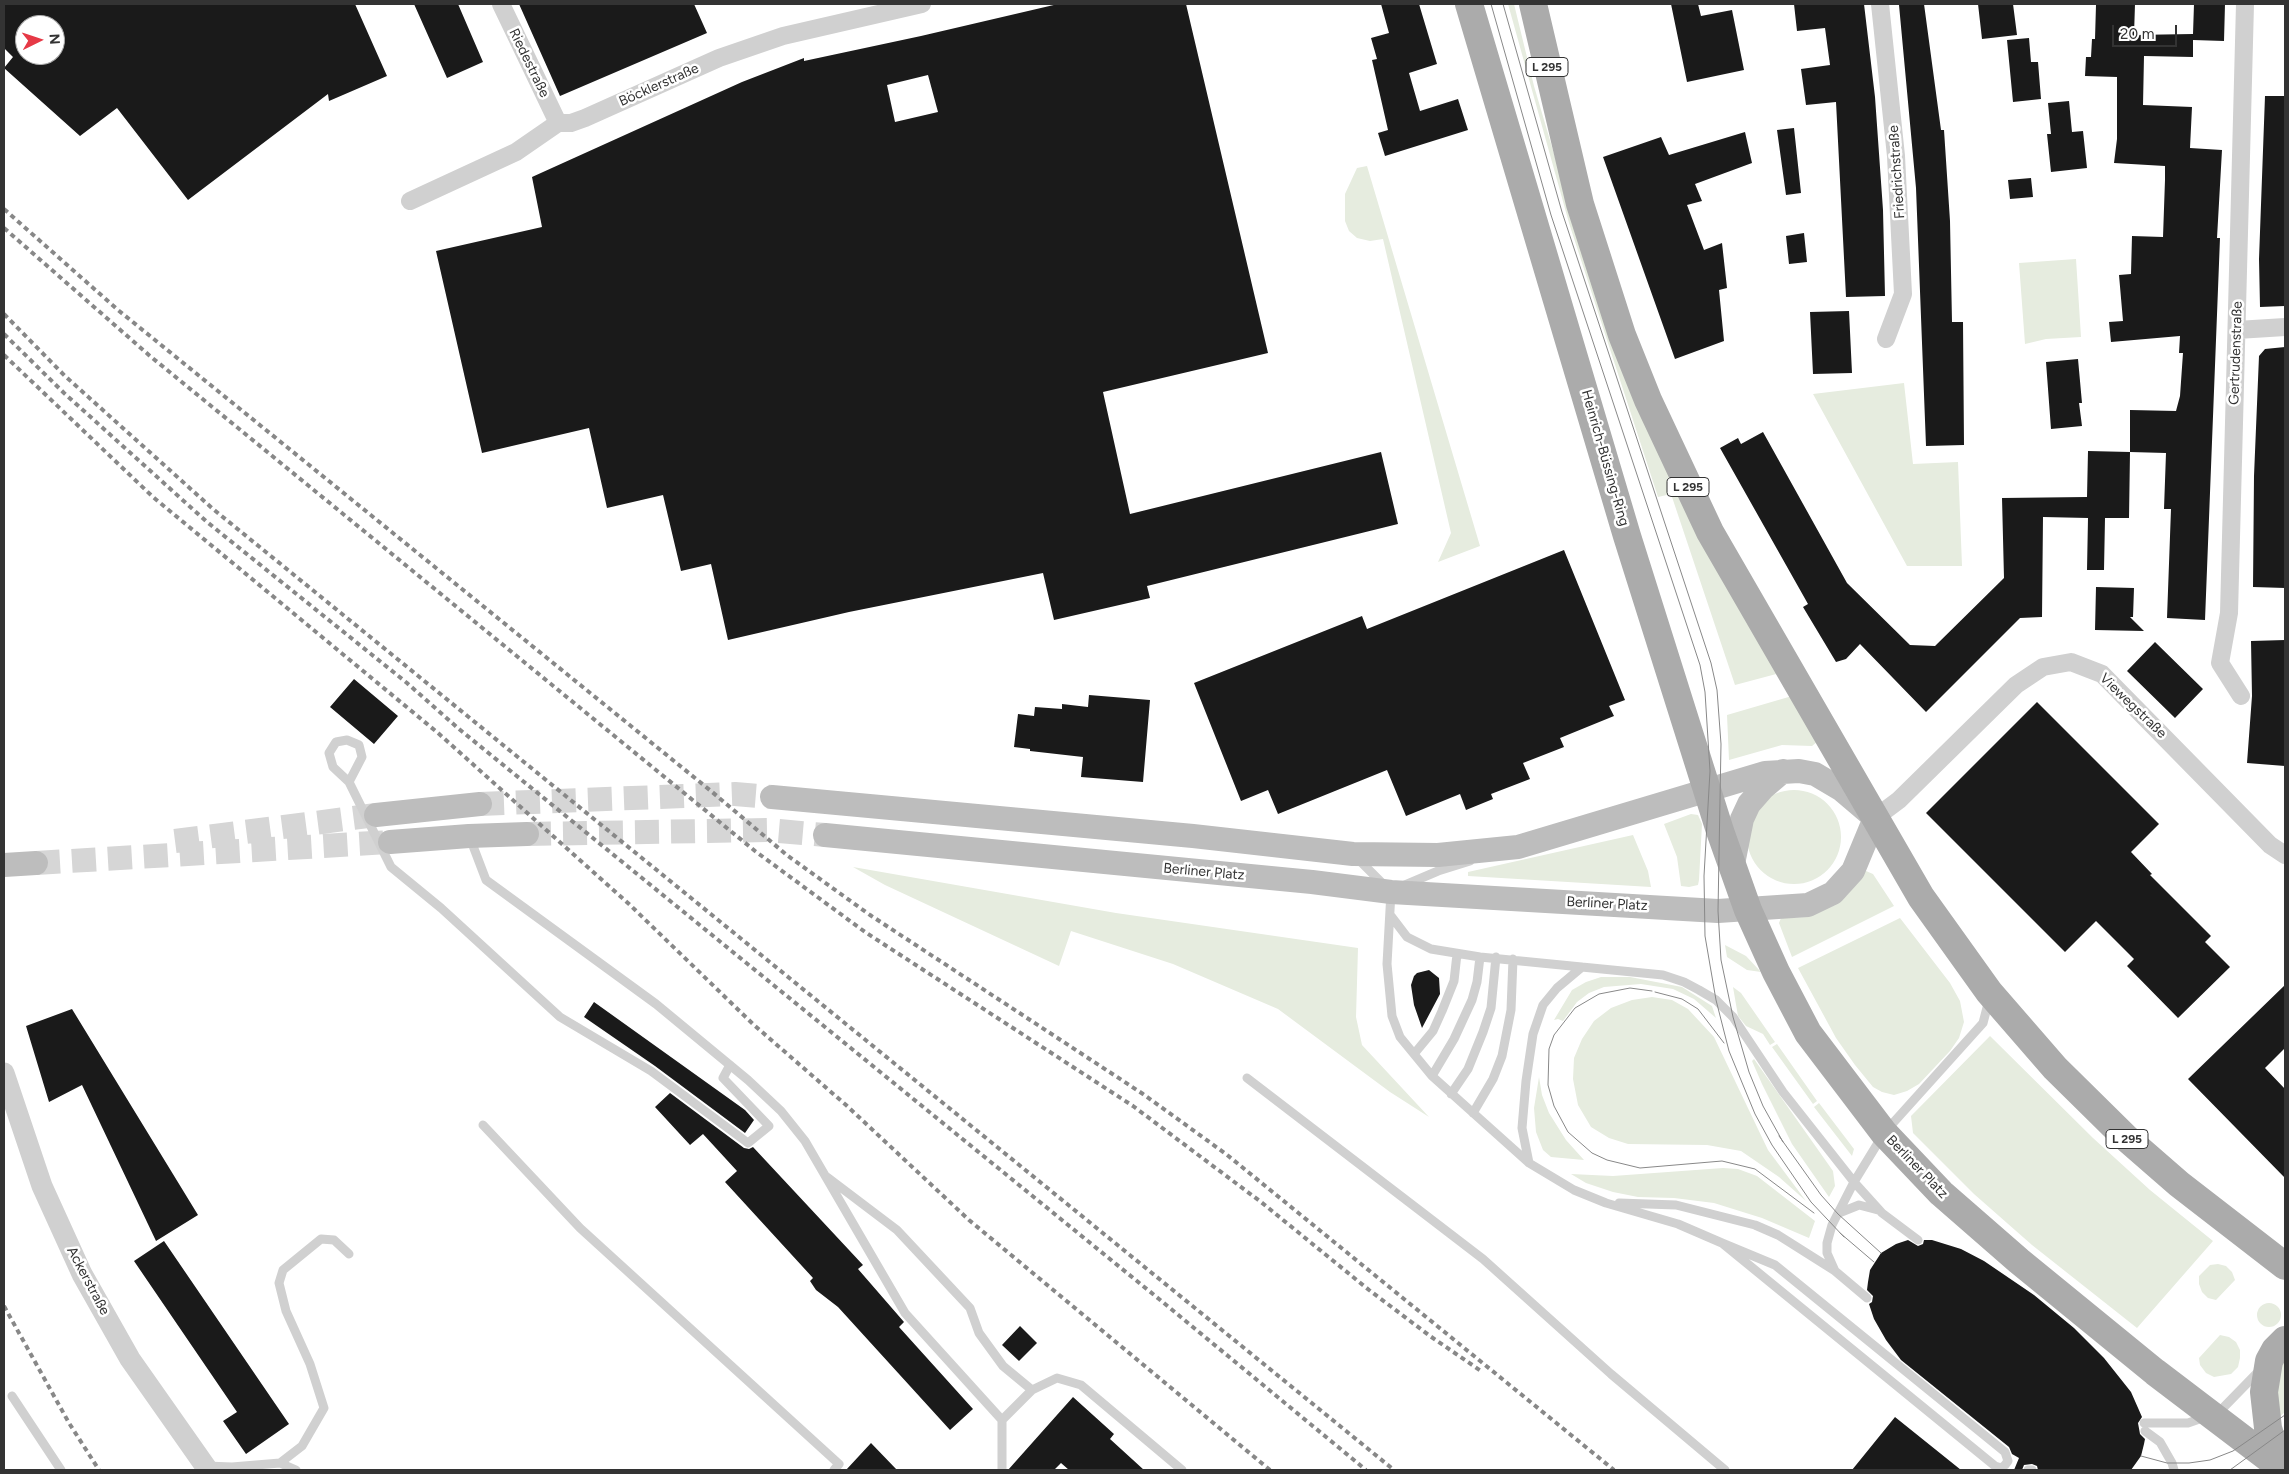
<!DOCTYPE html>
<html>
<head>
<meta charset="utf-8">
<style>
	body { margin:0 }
	#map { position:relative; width:2289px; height:1474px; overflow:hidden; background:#fff; font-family:Figtree,sans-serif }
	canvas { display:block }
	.frame { position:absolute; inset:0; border:5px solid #333; pointer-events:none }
	.north { position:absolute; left:15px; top:15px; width:50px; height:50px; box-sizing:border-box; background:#fff; border:1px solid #adadad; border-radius:50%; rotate:86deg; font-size:14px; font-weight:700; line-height:20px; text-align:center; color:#333 }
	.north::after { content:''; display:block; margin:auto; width:18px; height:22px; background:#e63946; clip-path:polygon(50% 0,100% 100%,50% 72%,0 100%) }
	.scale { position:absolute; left:2112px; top:25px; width:65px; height:22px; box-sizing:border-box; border:2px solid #333; border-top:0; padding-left:6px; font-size:15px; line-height:18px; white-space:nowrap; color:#333; -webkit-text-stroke:4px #fff; paint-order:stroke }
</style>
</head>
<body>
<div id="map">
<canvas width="2289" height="1474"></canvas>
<div class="frame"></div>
<div class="north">N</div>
<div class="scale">20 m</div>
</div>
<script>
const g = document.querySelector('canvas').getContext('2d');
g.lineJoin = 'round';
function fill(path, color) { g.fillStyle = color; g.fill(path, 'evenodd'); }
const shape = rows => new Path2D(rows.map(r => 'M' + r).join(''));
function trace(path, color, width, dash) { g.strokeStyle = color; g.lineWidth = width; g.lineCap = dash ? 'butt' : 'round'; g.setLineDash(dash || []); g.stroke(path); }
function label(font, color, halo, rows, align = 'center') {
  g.font = font + ' Figtree,sans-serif'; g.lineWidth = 5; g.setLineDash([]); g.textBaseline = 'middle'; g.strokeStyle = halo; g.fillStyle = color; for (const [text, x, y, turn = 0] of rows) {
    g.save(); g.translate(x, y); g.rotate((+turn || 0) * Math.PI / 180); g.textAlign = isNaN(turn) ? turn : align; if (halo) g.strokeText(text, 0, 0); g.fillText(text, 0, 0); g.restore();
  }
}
fill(shape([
	[1508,4,1514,4,1534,86,1575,225,1780,673,1735,685,1671,494,1658,497,1569,223],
	[1367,166,1480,546,1438,562,1451,533,1383,239,1370,241,1357,238,1349,231,1345,221,1345,194,1357,168],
	[2076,259,2081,337,2046,339,2025,344,2019,263],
	[1904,383,1913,464,1958,462,1962,566,1907,566,1813,394],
	[1792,696,1817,742,1812,746,1782,745,1729,760,1727,715],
	'1747 837a47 47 0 1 1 94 0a47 47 0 1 1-94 0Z',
	[1691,814,1698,815,1702,824,1699,880,1698,885,1689,887,1681,886,1677,857,1664,824],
	[1633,835,1648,871,1651,887,1468,876,1468,872],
	[853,867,1116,913,1358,948,1356,1017,1362,1045,1429,1117,1390,1092,1278,1009,1173,964,1071,931,1059,966,885,885],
	[1866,871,1873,874,1894,906,1792,957,1779,923,1781,918,1806,917,1835,905,1847,895,1862,873],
	[1900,918,1950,983,1960,1001,1964,1022,1959,1038,1950,1051,1919,1084,1907,1091,1894,1095,1882,1092,1873,1087,1855,1065,1836,1038,1798,968],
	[1725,945,1746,956,1761,972,1747,970,1727,957],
	[1601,977,1630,977,1682,987,1712,1006,1716,1018,1694,999,1673,989,1641,984,1604,987,1589,993,1577,1002,1563,1021,1558,1019,1554,1020,1572,990,1586,982],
	[1733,987,1741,993,1775,1042,1770,1045,1763,1034,1746,1026,1738,1016],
	[1652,997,1672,1000,1688,1009,1714,1037,1768,1150,1806,1201,1779,1177,1741,1151,1707,1145,1628,1144,1609,1138,1591,1127,1578,1105,1573,1079,1574,1058,1582,1039,1594,1021,1611,1008,1632,1000],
	[1990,1036,2093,1138,2150,1190,2213,1241,2137,1328,2032,1245,1974,1194,1913,1133,1911,1116],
	[1777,1044,1817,1101,1813,1104,1772,1047],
	[1754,1059,1833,1171,1835,1186,1829,1197,1792,1144,1762,1084,1752,1061],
	[1539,1077,1542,1095,1549,1113,1566,1140,1584,1160,1551,1157,1543,1150,1536,1132,1534,1108],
	[1819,1103,1854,1149,1852,1156,1814,1107],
	[1723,1168,1738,1169,1757,1176,1815,1221,1809,1238,1762,1218,1714,1203,1674,1198,1638,1197,1613,1192,1586,1183,1571,1174,1613,1176],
	[2218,1264,2226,1266,2232,1272,2235,1280,2216,1300,2208,1298,2202,1292,2199,1284,2199,1276,2210,1265],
	'2257 1315a12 12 0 1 1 24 0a12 12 0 1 1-24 0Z',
	[2220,1335,2229,1337,2236,1342,2240,1350,2240,1358,2238,1367,2231,1374,2214,1377,2206,1373,2200,1365,2199,1358],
	[2285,1360,2285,1412,2275,1421,2276,1376]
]), '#e6ecdf');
fill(shape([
	[4,4,355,4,387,76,329,101,328,94,188,200,117,108,80,136,4,68,13,57,4,48],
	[25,25,55,25,55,55,25,55],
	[414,4,458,4,483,62,447,78],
	[519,4,694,4,707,33,560,96],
	[1058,4,1186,4,1268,353,1103,392,1130,514,1381,452,1398,524,1147,586,1150,598,1054,620,1043,573,849,612,728,640,711,564,681,571,663,495,607,508,589,428,482,453,436,251,542,227,532,177,742,82,804,58,804,61,921,36],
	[928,75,938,112,895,122,887,85],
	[1381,4,1419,4,1437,64,1409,73,1420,111,1458,99,1468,130,1385,156,1378,133,1388,130,1372,60,1377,59,1371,38,1389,33],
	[1671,4,1698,4,1701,16,1732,10,1744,70,1687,82],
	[1794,4,1864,4,1875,97,1883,210,1885,296,1846,297,1836,102,1806,105,1801,69,1830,65,1825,28,1797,31],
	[1910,4,1924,4,1941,130,1944,130,1950,221,1952,322,1963,322,1964,445,1926,446,1916,188,1899,5],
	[1978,4,2013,4,2017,35,1982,39],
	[2108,4,2135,4,2134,35,2193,34,2194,4,2225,4,2224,41,2193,40,2193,57,2144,56,2143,105,2192,107,2190,148,2222,150,2217,238,2220,238,2205,620,2167,618,2171,509,2164,509,2166,453,2130,452,2129,518,2105,518,2104,570,2087,570,2088,518,2043,517,2042,617,2020,618,1926,712,1860,644,1846,659,1836,662,1803,607,1808,604,1720,448,1738,438,1741,444,1763,432,1847,583,1910,645,1935,646,2004,578,2002,498,2087,497,2088,451,2130,452,2130,410,2176,411,2180,396,2183,353,2179,353,2180,336,2111,342,2109,322,2123,321,2119,275,2131,274,2132,236,2163,237,2165,180,2165,166,2114,163,2117,139,2117,77,2085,76,2086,57,2091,57,2092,39,2095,39,2096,5],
	[2029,38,2031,62,2038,62,2041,99,2013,102,2007,40],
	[2265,96,2285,96,2285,306,2260,307,2259,259],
	[2069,101,2072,132,2083,131,2087,168,2051,172,2047,134,2051,134,2048,103],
	[1794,128,1801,193,1786,195,1777,130],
	[1745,132,1752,163,1695,184,1702,201,1687,205,1704,250,1722,243,1727,288,1719,290,1724,341,1675,359,1603,157,1661,137,1669,155],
	[2031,178,2033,197,2010,199,2008,180],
	[1804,233,1807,262,1789,264,1786,236],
	[1849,311,1852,373,1813,374,1810,312],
	[2285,347,2285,588,2253,587,2254,476,2259,356,2265,349],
	[2078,359,2082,403,2079,403,2082,426,2051,429,2046,362],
	[1564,550,1625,700,1609,706,1614,716,1560,738,1564,747,1523,763,1530,779,1491,794,1493,799,1466,810,1460,794,1406,816,1387,770,1278,814,1268,790,1241,801,1194,683,1362,616,1367,629],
	[2096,587,2134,588,2133,617,2130,617,2144,631,2095,630],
	[2285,640,2285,766,2247,763,2252,696,2251,641],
	[2155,642,2203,689,2175,718,2127,671],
	[354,679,398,716,374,744,330,707],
	[1089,695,1150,700,1143,782,1081,777,1083,757,1030,751,1030,749,1014,747,1018,714,1034,716,1035,707,1062,709,1062,704,1088,707],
	[2037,702,2159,824,2131,852,2152,874,2150,875,2211,936,2205,942,2230,967,2178,1018,2127,966,2134,959,2096,921,2065,952,1926,813],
	[1429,970,1439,978,1440,994,1422,1028,1414,1005,1411,985,1414,976,1417,973],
	[2285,985,2285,1048,2265,1068,2285,1089,2285,1178,2188,1079],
	[594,1002,745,1110,754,1120,745,1133,655,1066,584,1017],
	[72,1009,198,1215,156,1241,82,1085,49,1102,26,1026],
	[670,1093,744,1148,749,1149,753,1147,863,1265,858,1269,904,1322,899,1327,973,1409,950,1430,838,1307,816,1290,810,1281,813,1278,725,1182,737,1171,703,1134,690,1145,655,1107],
	[1908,1240,1918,1246,1923,1244,1924,1240,1932,1240,1961,1249,1984,1261,2034,1295,2074,1328,2104,1358,2131,1392,2142,1417,2138,1423,2140,1434,2145,1439,2144,1444,2141,1456,2131,1470,2038,1470,2037,1466,2032,1464,2024,1465,2022,1470,2014,1470,2019,1458,2012,1454,2009,1447,1901,1360,1886,1340,1874,1319,1869,1304,1872,1302,1873,1296,1867,1290,1868,1282,1870,1270,1881,1253,1896,1244],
	[164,1241,289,1424,246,1454,223,1421,237,1412,134,1261],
	[1020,1326,1037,1343,1019,1361,1002,1345],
	[1073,1397,1114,1434,1110,1439,1144,1470,1069,1470,1061,1463,1054,1470,1008,1470],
	[1895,1417,1961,1470,1852,1470],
	[871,1443,897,1470,846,1470]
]), '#1a1a1a');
trace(shape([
	[480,804,735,794,772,797],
	[527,834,767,830,825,835],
	[175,841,376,815],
	[36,863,390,842]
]), '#d6d6d6', 24, [24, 12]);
trace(shape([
	[349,782,333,767,329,753,336,742,347,740,359,745,362,757,349,782,391,867,441,908,560,1017,651,1071,748,1143,769,1126,723,1078,730,1065],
	[470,838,486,880,656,1004,748,1080,781,1111,805,1141,905,1313,1002,1420],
	[1358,859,1391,892,1387,964,1392,1016,1400,1037,1432,1076,1529,1163,1574,1190,1606,1203,1678,1224,1722,1243],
	[1405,885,1438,871,1470,861],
	[1391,916,1407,937,1431,949,1480,957,1663,975,1684,982,1699,990,1716,1000,1733,1017,1783,1092,1854,1182,1882,1213,1918,1240],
	[1414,1054,1433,1031,1442,1011,1454,981,1457,954],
	[1432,1076,1454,1039,1472,1000,1477,982,1480,957],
	[1247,1078,1483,1259,1611,1374,1725,1470],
	[1451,1094,1468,1069,1483,1032,1491,1008,1496,957],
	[1473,1113,1493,1079,1502,1056,1511,1010,1513,959],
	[483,1125,580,1228,839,1464,834,1470],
	[1529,1163,1522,1128,1526,1081,1533,1034,1543,1005,1557,988,1582,967],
	[827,1177,897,1230,970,1308,979,1333,1003,1366,1032,1390],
	[1619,1203,1676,1205,1755,1225,1778,1235,1835,1271,1867,1298],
	[1839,1213,1859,1205,1878,1210],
	[1722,1243,1775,1265,2005,1452,2008,1461,2005,1465,2001,1468,1995,1466,1722,1243],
	[1835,1271,1827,1253,1827,1243,1832,1225,1854,1182,1884,1133,1983,1023,1989,1000],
	[12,1396,61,1470],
	[2144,1423,2188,1423,2211,1415,2222,1409,2260,1370],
	[2145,1431,2160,1442,2172,1463,2174,1470],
	[280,1463,296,1470],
	[206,1466,232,1467,280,1463,302,1446,324,1408,310,1364,286,1311,279,1283,283,1270,321,1239,334,1240,349,1254],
	[1002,1470,1002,1420,1032,1390,1057,1378,1081,1385,1182,1470],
	[2028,1470,2032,1470]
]), '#d0d0d0', 9);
trace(shape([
	[501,4,558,123],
	[1880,4,1896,156,1903,294,1886,339],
	[410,201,516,152,558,123,571,123,585,118,719,58,783,36,922,4],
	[2237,330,2285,327],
	[2241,696,2220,663,2229,613,2245,4],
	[1875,818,1899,800,2016,685,2043,667,2071,662,2102,674,2270,845,2285,855]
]), '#d0d0d0', 18);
trace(shape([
	[4,1073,42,1186,82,1274,130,1359,208,1470]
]), '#d0d0d0', 21);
trace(shape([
	[772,797,1193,836,1353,854,1438,855,1518,847,1765,773,1799,771,1815,774,1842,790,1875,818,1853,871,1833,893,1808,905,1718,911,1391,892,1312,882,825,835],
	[376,815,480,804],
	[390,842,469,836,527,834],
	[4,865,36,863],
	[1732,869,1742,819,1749,804,1763,788,1783,771]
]), '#bdbdbd', 24);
trace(shape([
	[1469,4,1627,536,1720,831,1748,910,1776,972,1808,1033,1884,1133,1941,1193,2019,1261,2155,1372,2284,1470],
	[1533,4,1580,204,1622,335,1648,400,1710,532,1921,897,1989,992,2055,1068,2125,1137,2179,1184,2285,1266],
	[2280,1467,2268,1428,2264,1392,2269,1361,2275,1350,2285,1340]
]), '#ababab', 28);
trace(shape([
	[1491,4,1551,215,1700,665,1705,692,1710,771,1704,876,1705,936,1716,1000,1729,1051,1755,1114,1772,1145,1811,1202,1844,1237],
	[1503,4,1562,212,1711,663,1717,690,1721,744,1718,911,1721,960,1733,1017,1749,1072,1763,1106,1783,1142],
	[1652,991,1630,988,1599,994,1575,1008,1554,1035,1549,1049,1548,1085,1554,1106,1568,1132,1592,1153,1607,1160,1640,1168,1722,1161,1755,1169,1814,1213],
	[1655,992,1682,999,1698,1009,1724,1043],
	[1779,1136,1821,1195,1838,1214,1881,1253],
	[1840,1233,1874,1262],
	[2141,1456,2167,1463,2189,1463,2210,1460,2233,1451,2285,1415],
	[2230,1470,2285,1430]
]), '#888', 1);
trace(shape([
	[4,209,118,310,711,791,788,856,870,915,1143,1094,1226,1154,1614,1470],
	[4,228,150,356,755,851,865,932,1133,1106,1261,1202,1369,1290,1430,1336,1481,1371],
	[4,314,65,376,213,509,1394,1470],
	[4,334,64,393,207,522,407,683,459,729,1159,1299,1366,1470],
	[4,355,153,497,438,733,629,904,754,1025,846,1105,969,1220,1270,1470],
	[4,1306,69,1423,99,1470]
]), '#888', 4, [5, 4]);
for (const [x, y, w] of [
	[1547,67,42],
	[1688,487,42],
	[2127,1139,42]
]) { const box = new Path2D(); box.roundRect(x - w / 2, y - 9.5, w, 19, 4); g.fillStyle = '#fff'; g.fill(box); trace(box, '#333', 1); }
label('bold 12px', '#333', null, [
	["L 295",1547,67],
	["L 295",1688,487],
	["L 295",2127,1139]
]);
label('14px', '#333', '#fff', [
	["Riedestraße",529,63,64],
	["Böcklerstraße",659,85,-24],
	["Friedrichstraße",1897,172,-94],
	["Gertrudenstraße",2236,353,-88],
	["Heinrich-Büssing-Ring",1605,458,74],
	["Viewegstraße",2133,706,44],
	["Berliner Platz",1204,872,5],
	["Berliner Platz",1607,904,3],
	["Berliner Platz",1917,1167,46],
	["Ackerstraße",88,1281,62]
]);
</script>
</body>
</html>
